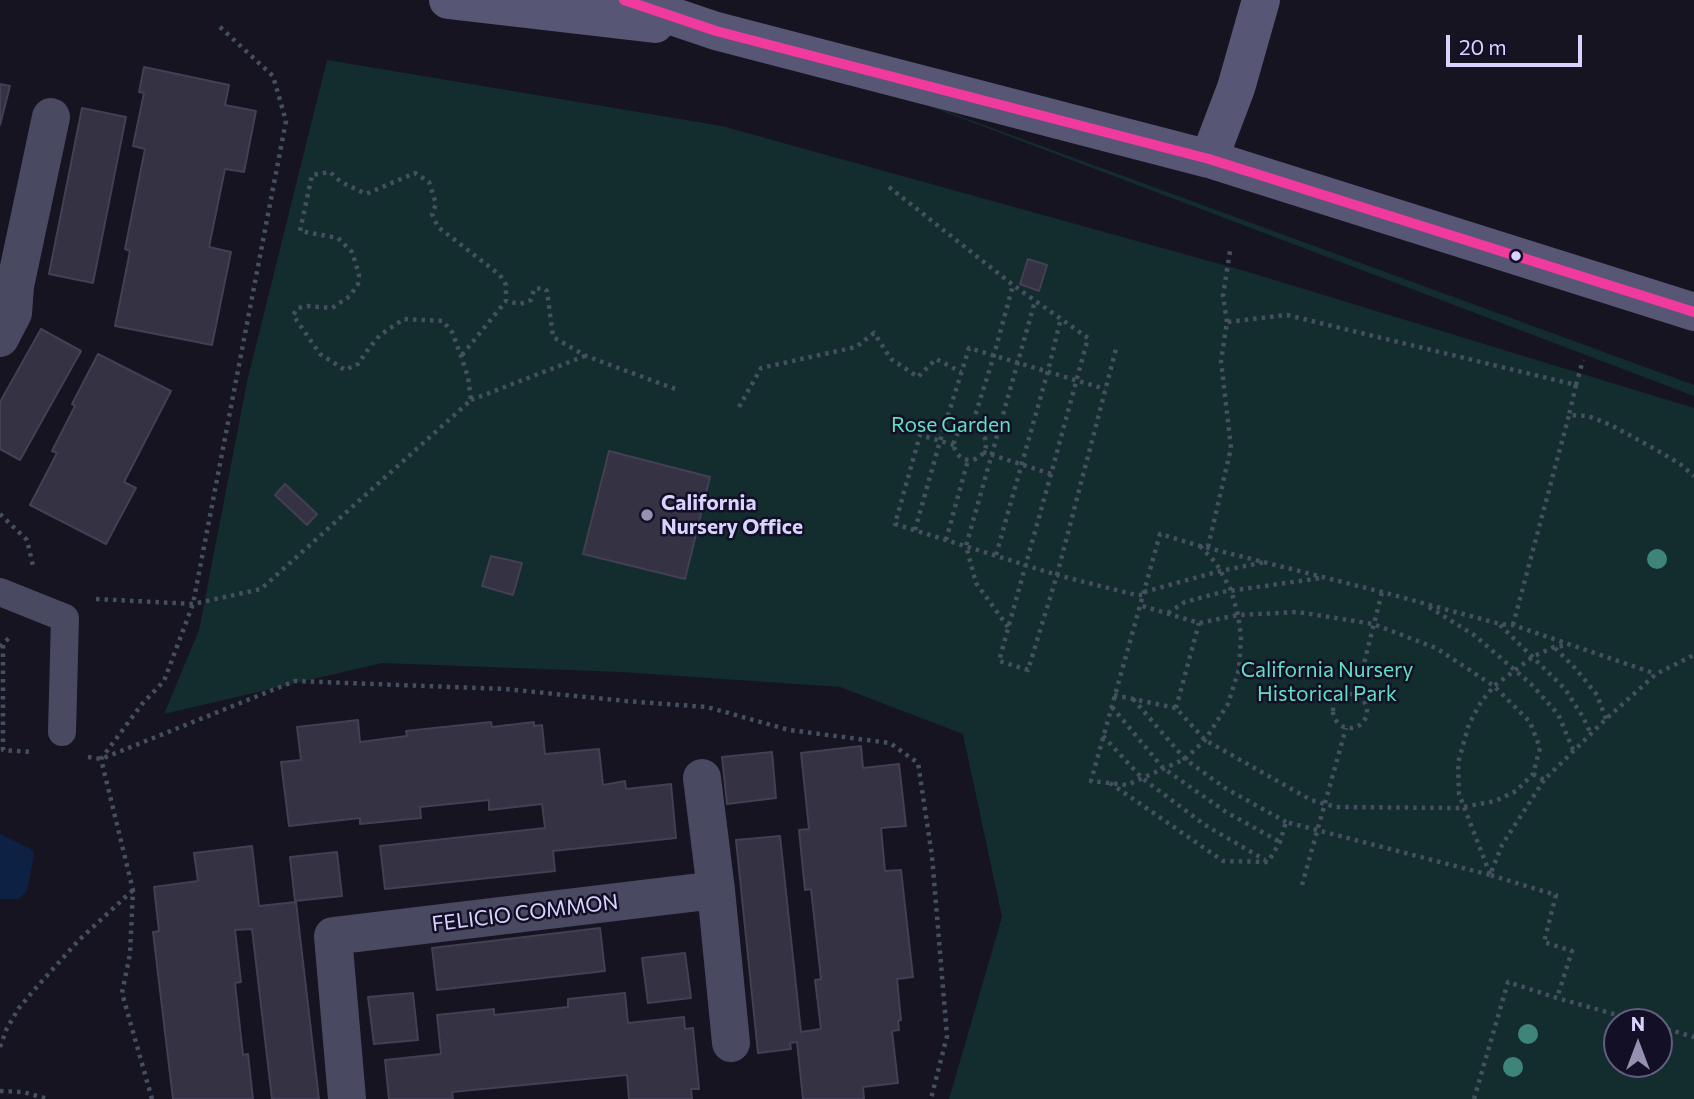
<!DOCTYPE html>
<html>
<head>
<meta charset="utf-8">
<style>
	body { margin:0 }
	#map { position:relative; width:1694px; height:1099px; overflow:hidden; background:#161421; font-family:Commissioner,sans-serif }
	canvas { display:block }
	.north { position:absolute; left:1603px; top:1008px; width:70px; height:70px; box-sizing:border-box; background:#130f26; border:2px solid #625e7d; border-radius:50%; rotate:0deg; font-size:19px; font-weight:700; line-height:28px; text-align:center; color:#d9d4ff }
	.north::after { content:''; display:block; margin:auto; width:24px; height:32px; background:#9591b1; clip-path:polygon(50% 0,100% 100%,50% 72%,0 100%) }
	.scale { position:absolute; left:1446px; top:35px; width:136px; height:32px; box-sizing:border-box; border:4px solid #d9d4ff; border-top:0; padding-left:9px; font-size:21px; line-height:24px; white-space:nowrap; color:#d9d4ff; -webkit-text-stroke:5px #130f26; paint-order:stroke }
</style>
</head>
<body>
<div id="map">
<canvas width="1694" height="1099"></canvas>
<div class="north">N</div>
<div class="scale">20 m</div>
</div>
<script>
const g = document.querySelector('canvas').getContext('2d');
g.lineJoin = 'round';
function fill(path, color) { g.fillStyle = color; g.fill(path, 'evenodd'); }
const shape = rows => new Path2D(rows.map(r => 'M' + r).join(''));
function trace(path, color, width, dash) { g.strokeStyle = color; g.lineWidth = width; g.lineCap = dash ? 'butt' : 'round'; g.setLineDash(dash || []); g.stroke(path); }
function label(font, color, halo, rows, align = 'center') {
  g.font = font + ' Commissioner,sans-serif'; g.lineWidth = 5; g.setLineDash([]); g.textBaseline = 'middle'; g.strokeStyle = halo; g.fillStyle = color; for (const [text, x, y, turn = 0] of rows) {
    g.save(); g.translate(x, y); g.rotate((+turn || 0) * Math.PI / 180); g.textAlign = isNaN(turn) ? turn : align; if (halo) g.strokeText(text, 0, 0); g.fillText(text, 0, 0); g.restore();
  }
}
fill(shape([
	[327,60,722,126,1245,271,1694,408,1694,1099,949,1099,1002,917,963,734,840,687,621,672,382,663,164,714,199,630,247,382],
	[1617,1022,1659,1022,1659,1064,1617,1064],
	[842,73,1694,385,1694,396]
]), '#132c2d');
fill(shape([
	[0,834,29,848,33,852,34,856,27,891,21,897,17,899,0,899]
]), '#0d2144');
const building = shape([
	[144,67,229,85,225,105,256,111,244,172,225,169,209,247,231,252,212,345,115,326,130,251,125,249,145,149,133,146,144,93,139,92,144,67],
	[0,84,10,86,0,125,0,84],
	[82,108,126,117,93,283,49,274,82,108],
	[1028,259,1047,265,1039,291,1020,284,1028,259],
	[41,329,81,351,20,460,0,449,0,402,41,329],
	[98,354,171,391,124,482,136,488,106,544,30,505,57,453,52,451,75,406,72,404,98,354],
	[609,451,710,477,685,579,583,554,609,451],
	[285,484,317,514,307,525,275,495,285,484],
	[491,556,522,563,513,595,482,586,491,556],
	[358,720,360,742,407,736,406,731,491,722,492,727,534,722,534,726,542,725,545,754,599,749,603,785,625,781,626,789,671,784,676,838,553,851,555,871,385,889,380,846,545,828,542,804,489,810,489,800,420,807,421,818,360,824,360,818,289,826,281,762,301,760,297,727,358,720],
	[861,746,863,768,899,764,906,826,881,828,885,871,901,870,913,977,897,979,901,1020,898,1021,899,1030,892,1031,898,1083,863,1087,864,1099,803,1099,797,1042,790,1043,791,1049,758,1053,736,840,780,836,801,1032,821,1029,815,980,821,979,811,889,805,890,799,830,809,829,801,753,861,746],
	[772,752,776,798,727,804,722,757,772,752],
	[252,846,259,906,296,902,319,1099,272,1099,252,929,235,930,241,982,235,983,243,1055,248,1054,253,1099,173,1099,153,932,159,931,154,887,198,881,194,853,252,846],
	[337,852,342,896,295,901,290,857,337,852],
	[600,928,605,971,437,990,432,948,600,928],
	[685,953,691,998,648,1003,642,958,685,953],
	[413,993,418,1040,374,1044,368,997,413,993],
	[625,993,628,1023,684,1017,685,1029,693,1028,699,1089,691,1089,692,1099,629,1099,627,1075,452,1092,453,1099,389,1099,385,1060,441,1054,437,1015,494,1009,494,1015,568,1007,568,999,625,993]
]);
fill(building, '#343243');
trace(building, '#433f54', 2);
trace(shape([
	[889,187,1013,285,994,355,971,429],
	[1227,322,1223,296,1230,251],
	[462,355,506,301],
	[1576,385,1583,360],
	[471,400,585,356],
	[739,407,761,368,856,347,874,333,891,359,918,377,936,359,961,372],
	'954 444a16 16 0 1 1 32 0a16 16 0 1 1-32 0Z',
	[954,445,920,435,895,524,1057,575,1117,345],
	[983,452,1051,474,1088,338,1013,285],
	[1051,474,999,661,1028,670,1057,575,1136,595,1142,595],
	[0,514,27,540,33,566],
	[915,530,940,441,969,348,1105,389],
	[946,540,968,460],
	[1200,546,1216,563,1231,590,1238,615,1241,636,1239,669,1228,704,1205,740,1185,759,1127,785,1091,781,1160,534,1200,546,1382,592,1500,624,1513,625,1656,674],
	[1208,547,1231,448,1221,361,1227,322,1287,315,1576,385,1569,415],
	[996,555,1048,371,1061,318],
	[1144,592,1220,571,1265,562],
	[96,599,193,604,261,589,471,400,468,377,461,356,452,332,443,321,404,319,380,335,367,351,358,364,345,370,320,354,293,315,298,308,307,306,332,308,350,296,358,284,359,274,352,252,338,238,300,231,312,175,330,172,341,182,366,194,415,173,429,182,436,204,432,214,438,227,500,275,506,285,506,301,520,304,531,300,534,289,543,288,547,291,553,337,586,356,678,390],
	[1429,607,1474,635,1531,684,1558,714,1574,752],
	[1168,613,1185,602,1222,592,1321,578],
	[1500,625,1565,689,1583,717,1591,734],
	[1513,625,1569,415,1588,416,1611,425,1655,449,1680,464,1694,476],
	[1008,627,976,583,966,546,1035,301],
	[3,645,3,750,31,752],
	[0,647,12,635],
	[1555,648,1576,669,1597,695,1606,719],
	'1333 711a17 17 0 1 1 34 0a17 17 0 1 1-34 0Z',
	[1114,695,1176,708,1205,740,1311,800,1336,807,1458,808,1495,801,1516,791,1533,774,1540,748,1530,722,1494,686,1436,648,1373,624,1298,612,1238,615,1199,623,1139,605],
	[1356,695,1382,592],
	[1133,699,1185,759,1225,788,1286,822],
	[1112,707,1163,768,1226,812,1280,842],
	[1176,708,1199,623],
	[1103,736,1142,778,1205,825,1265,860],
	[88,757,101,759,295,681,505,689,626,701,707,707,789,730,890,743,918,763,932,856,947,1036,931,1099],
	[1533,774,1544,780,1606,719,1656,674,1694,655],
	[1544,780,1502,845,1490,875,1556,895,1544,942,1572,951,1557,998],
	[1110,783,1223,861,1268,862,1280,842,1286,822,1490,875],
	[1490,874,1459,794,1458,763,1469,724,1481,702,1494,686,1534,656,1554,647,1568,645],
	[1302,885,1346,728],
	[1659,1027,1694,1037],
	[0,1047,7,1028,19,1008,34,990,79,940,133,890],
	[0,1091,23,1092,48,1099],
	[152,1099,122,993,130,954,133,890,101,759,142,704,164,681,193,604,286,121,273,76,220,27],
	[1474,1099,1508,982,1557,998,1642,1022]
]), '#44505f', 4.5, [3.5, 5]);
trace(shape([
	[0,592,65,618,62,732]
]), '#4a4962', 28);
trace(shape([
	[0,338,13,313,15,286,51,117],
	[702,778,716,890,731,1043],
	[347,1099,333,936,716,890]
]), '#4a4962', 38);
trace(shape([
	[448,0,655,24],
	[624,0,716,31,1209,159,1694,312],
	[1209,159,1236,88,1261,0]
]), '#575674', 38);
trace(shape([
	[624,0,716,31,1209,159,1694,312]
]), '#f13a9d', 10);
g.fillStyle = '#3e8478';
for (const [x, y] of [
	[1657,559],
	[1528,1034],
	[1513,1067]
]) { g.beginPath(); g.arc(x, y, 10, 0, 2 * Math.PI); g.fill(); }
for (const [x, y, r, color] of [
	[1516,256,6,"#d9d4ff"],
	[647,515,7,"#9591b1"]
]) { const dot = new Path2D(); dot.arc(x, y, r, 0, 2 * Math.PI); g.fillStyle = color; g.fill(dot); trace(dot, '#130f26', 2.5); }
label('21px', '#5fe0c0', '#130f26', [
	["Rose Garden",951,425],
	["California Nursery",1327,670],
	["Historical Park",1327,694]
]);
label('bold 21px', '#d9d4ff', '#130f26', [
	["California",661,503],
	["Nursery Office",661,527]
], 'left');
label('21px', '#d9d4ff', '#130f26', [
	["FELICIO COMMON",525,913,-7]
]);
</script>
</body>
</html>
